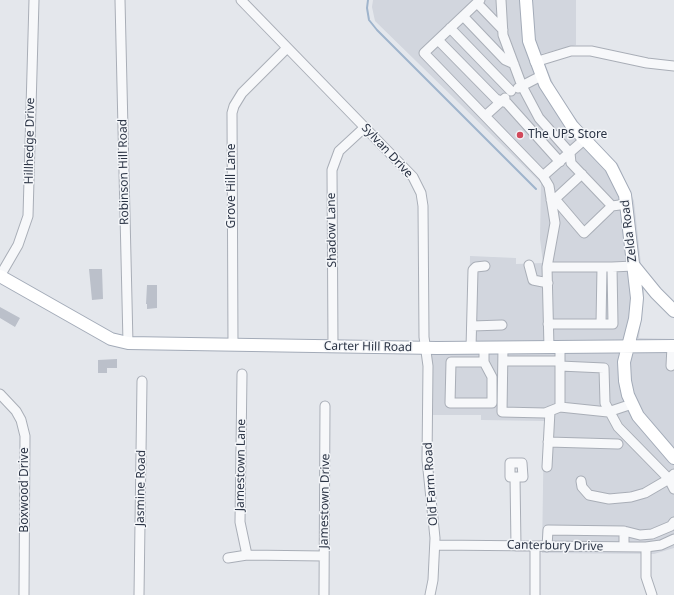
<!DOCTYPE html>
<html>
<head>
<meta charset="utf-8">
<style>
	body { margin:0 }
	canvas { display:block; background:#e4e7ec }
</style>
</head>
<body>
<canvas width="674" height="595"></canvas>
<script>
const g = document.querySelector('canvas').getContext('2d');
g.lineJoin = 'round';
function fill(path, color) { g.fillStyle = color; g.fill(path, 'evenodd'); }
const shape = rows => new Path2D(rows.map(r => 'M' + r).join(''));
function trace(path, color, width, dash) { g.strokeStyle = color; g.lineWidth = width; g.lineCap = dash ? 'butt' : 'round'; g.setLineDash(dash || []); g.stroke(path); }
function label(font, color, halo, rows, align = 'center') {
  g.font = font + ' "Noto Sans",sans-serif'; g.lineWidth = 3; g.setLineDash([]); g.textBaseline = 'middle'; g.strokeStyle = halo; g.fillStyle = color; for (const [text, x, y, turn = 0] of rows) {
    g.save(); g.translate(x, y); g.rotate((+turn || 0) * Math.PI / 180); g.textAlign = isNaN(turn) ? turn : align; if (halo) g.strokeText(text, 0, 0); g.fillText(text, 0, 0); g.restore();
  }
}
fill(shape([
	[373,0,576,0,576,45,541,54,557,93,582,127,618,164,634,201,644,291,639,338,674,339,674,548,654,554,542,553,544,421,481,420,481,415,432,415,432,354,468,353,470,256,516,258,516,264,543,263,540,239,541,183,375,21,372,7]
]), '#d2d6de');
trace(shape([
	[368,0,367,8,369,20,377,30,536,189]
]), '#9fb4cc', 2);
fill(shape([
	[89,269,102,269,103,299,92,300],
	[147,285,157,285,157,308,147,309,147,304,146,304],
	[0,307,20,318,15,327,0,318],
	[117,359,117,368,107,368,107,373,98,373,98,360]
]), '#bbc0ca');
const minor = shape([
	[120,0,128,343],
	[241,0,413,177,421,193,423,206,424,337,428,366,427,460,435,538,433,580,430,595],
	[480,0,424,53,543,176,549,186,555,223,547,267,549,348],
	[501,0,503,35,522,86,539,118,570,153,571,163,612,206,627,204],
	[477,3,503,30],
	[463,16,505,60,514,64],
	[450,28,511,91],
	[438,40,496,99,507,103,560,162],
	[535,62,571,51,591,51,647,63,674,66],
	[518,88,541,76],
	[485,116,505,98],
	[543,176,585,139],
	[555,199,584,233,612,206],
	[551,200,555,199,582,174],
	[529,265,533,280,548,283],
	[547,267,612,267],
	[0,276,18,245,28,216,34,0],
	[548,324,613,324,612,267,634,266],
	[601,324,602,267],
	[472,326,502,325],
	[233,344,232,113,234,106,242,93,287,48],
	[333,346,332,170,339,151,365,127],
	[471,348,473,270,476,267,485,266],
	[503,348,502,412,545,413,560,407],
	[560,348,560,407,608,412,632,404],
	[503,361,560,361],
	[484,362,451,362,450,403,492,403,492,377,484,362,484,348],
	[560,366,604,368,605,403,618,427,669,479,674,474],
	[671,366,672,346],
	[242,374,240,522,247,555],
	[0,394,16,411,21,420,25,436,24,595],
	[548,442,618,444],
	[547,467,550,411],
	[515,477,523,477,522,463,510,463,510,477,515,477,516,546],
	[581,481,582,487,589,495,609,499,631,497,645,493,669,479,674,489],
	[435,545,646,547,661,545,674,539],
	[547,547,548,530,624,531],
	[624,547,624,531,640,535,652,534,671,526,674,522],
	[646,547,646,577,652,595],
	[228,558,247,555,324,556],
	[139,595,142,381],
	[324,595,325,406],
	[535,595,535,547]
]);
const major = shape([
	[526,0,529,41,545,84,572,126,611,167,625,195,637,298,635,319,624,362,625,381,628,395,638,416,674,458],
	[634,266,656,293,674,311],
	[0,276,111,339,128,343,437,348,674,346]
]);
trace(minor, '#a9aeb7', 11);
trace(major, '#a3abb8', 14);
trace(minor, '#f7f8fa', 9);
trace(major, '#fff', 12);
for (const [x, y, r, color] of [
	[520,135,4,"#d1495b"]
]) { const dot = new Path2D(); dot.arc(x, y, r, 0, 2 * Math.PI); g.fillStyle = color; g.fill(dot); trace(dot, '#f4f6f9', 1.5); }
label('12px', '#2b3445', '#f4f6f9', [
	["The UPS Store",528,135]
], 'left');
label('12px', '#2b3445', '#f4f6f9', [
	["Hillhedge Drive",30,141,-89],
	["Sylvan Drive",387,151,47],
	["Robinson Hill Road",124,172,-91],
	["Grove Hill Lane",232,186,-90],
	["Shadow Lane",332,230,-91],
	["Zelda Road",629,231,-97],
	["Carter Hill Road",368,347,1],
	["Jamestown Lane",241,465,-89],
	["Old Farm Road",431,484,-94],
	["Jasmine Road",141,488,-89],
	["Boxwood Drive",25,490,-90],
	["Jamestown Drive",325,501,-89],
	["Canterbury Drive",555,546,1]
]);
</script>
</body>
</html>
